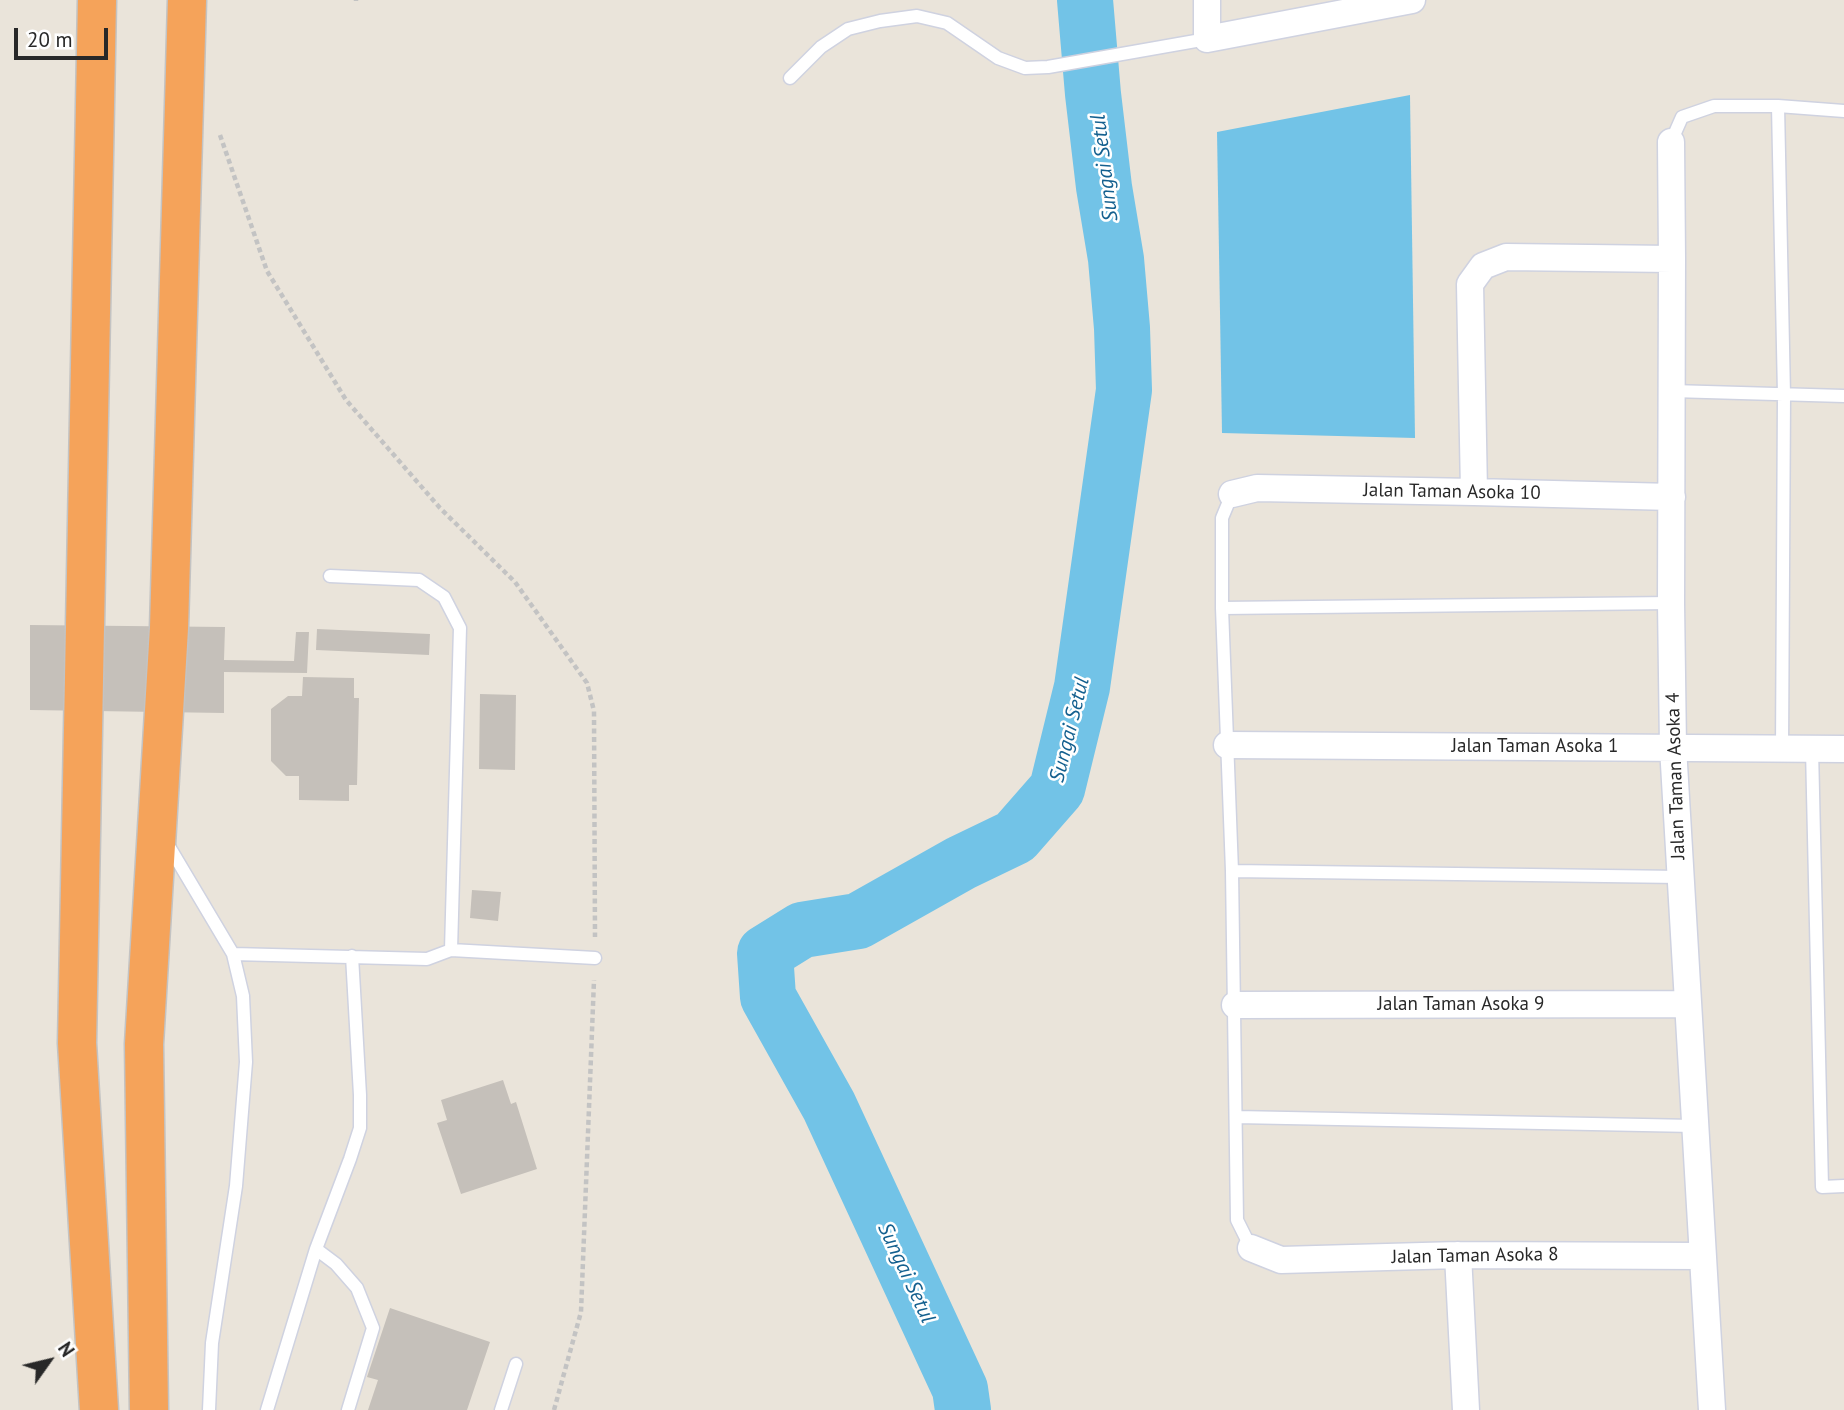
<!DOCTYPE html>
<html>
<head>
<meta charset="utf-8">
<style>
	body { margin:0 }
	#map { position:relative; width:1844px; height:1410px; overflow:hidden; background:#eae4da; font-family:"PT Sans",sans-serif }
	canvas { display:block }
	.north { position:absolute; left:14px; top:1326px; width:70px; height:70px; -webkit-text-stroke:5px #fff; paint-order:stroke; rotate:56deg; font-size:19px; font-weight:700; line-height:28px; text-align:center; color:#282828 }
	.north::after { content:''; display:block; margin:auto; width:24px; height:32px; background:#282828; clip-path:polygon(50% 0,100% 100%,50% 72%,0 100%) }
	.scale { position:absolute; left:14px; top:28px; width:94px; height:32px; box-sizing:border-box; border:4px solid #282828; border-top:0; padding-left:9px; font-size:21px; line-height:24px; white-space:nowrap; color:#282828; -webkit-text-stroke:5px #fff; paint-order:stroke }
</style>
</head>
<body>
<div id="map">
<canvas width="1844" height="1410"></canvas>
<div class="north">N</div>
<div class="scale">20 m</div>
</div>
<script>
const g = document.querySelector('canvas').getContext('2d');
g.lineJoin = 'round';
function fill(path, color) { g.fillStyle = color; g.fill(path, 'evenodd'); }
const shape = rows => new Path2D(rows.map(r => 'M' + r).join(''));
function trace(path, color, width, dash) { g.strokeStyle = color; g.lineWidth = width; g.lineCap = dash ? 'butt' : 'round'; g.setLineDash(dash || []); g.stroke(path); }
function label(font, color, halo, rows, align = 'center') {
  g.font = font + ' "PT Sans",sans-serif'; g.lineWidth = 5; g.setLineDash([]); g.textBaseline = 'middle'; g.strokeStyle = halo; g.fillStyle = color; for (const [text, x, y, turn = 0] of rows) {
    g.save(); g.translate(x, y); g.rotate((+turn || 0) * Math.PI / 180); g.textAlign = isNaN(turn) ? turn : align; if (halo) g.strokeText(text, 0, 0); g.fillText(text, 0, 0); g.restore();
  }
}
fill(shape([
	[1410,95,1415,438,1222,433,1217,132]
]), '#72c3e7');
trace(shape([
	[963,1410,960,1389,829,1106,768,997,765,953,802,930,858,921,961,863,1015,837,1057,789,1082,687,1124,390,1122,328,1116,259,1104,187,1093,94,1085,0]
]), '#72c3e7', 56);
fill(shape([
	[30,625,225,627,224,660,294,661,296,632,309,632,307,673,224,672,224,713,30,710],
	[317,629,430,634,429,655,316,650],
	[303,677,354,678,354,698,359,698,357,785,349,785,349,801,299,800,299,776,286,776,271,761,271,709,288,696,302,696],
	[480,694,516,695,515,770,479,769],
	[472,890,501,892,498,921,470,918],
	[503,1080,511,1104,516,1102,537,1169,461,1194,437,1123,447,1120,441,1100],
	[390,1308,490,1342,467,1410,368,1410,378,1380,367,1377]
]), '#c5c0ba');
const service = shape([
	[790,78,821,47,848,29,880,21,917,16,947,23,998,58,1025,68,1048,67,1207,39],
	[1778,106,1784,395,1782,749],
	[1671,142,1682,117,1714,106,1778,106,1844,111],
	[1672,391,1844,396],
	[1232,494,1222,518,1222,608,1232,871,1237,1220,1251,1248],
	[1222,608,1671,603],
	[1812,749,1822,1187,1844,1186],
	[167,843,233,954,243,996,246,1062,236,1186,212,1343,209,1410],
	[1232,871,1680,877],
	[451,950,595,958],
	[233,954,427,959,451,950,460,628,444,597,419,580,330,576],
	[1236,1117,1694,1126],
	[316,1249,336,1264,357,1288,373,1328,348,1410],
	[267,1410,316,1249,350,1159,360,1128,360,1095,352,956],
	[501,1410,516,1364]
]);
const minor = shape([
	[1207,0,1207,39,1412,0],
	[1671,142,1672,259,1671,603,1673,747,1712,1410],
	[1474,492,1470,284,1483,266,1506,257,1672,259],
	[1232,494,1257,488,1474,492,1672,497],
	[1227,745,1844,749],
	[1235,1005,1688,1004],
	[1251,1248,1281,1260,1458,1255,1702,1256],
	[1458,1255,1466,1410]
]);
const motorway = shape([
	[97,0,77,1043,99,1410],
	[149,1410,144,1044,169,628,187,0]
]);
trace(service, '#cfd2e0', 15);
trace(minor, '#cfd2e0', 29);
trace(motorway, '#c3c3c3', 41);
trace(shape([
	[356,1,356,0],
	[220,135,267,271,346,400,440,508,515,582,587,683,594,711,595,937],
	[554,1410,581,1312,594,980]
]), '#c3c3c3', 4.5, [5, 3.5]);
trace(service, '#fff', 12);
trace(minor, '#fff', 26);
trace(motorway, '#f5a35a', 38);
label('19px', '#282828', '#fff', [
	["Jalan Taman Asoka 10",1452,492,1],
	["Jalan Taman Asoka 1",1535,747],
	["Jalan Taman Asoka 4",1676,776,-92],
	["Jalan Taman Asoka 9",1461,1005],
	["Jalan Taman Asoka 8",1475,1256,-1]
]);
label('italic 21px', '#14608f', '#fff', [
	["Sungai Setul",1105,168,-97],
	["Sungai Setul",1070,730,-76],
	["Sungai Setul",906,1273,65]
]);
</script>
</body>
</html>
